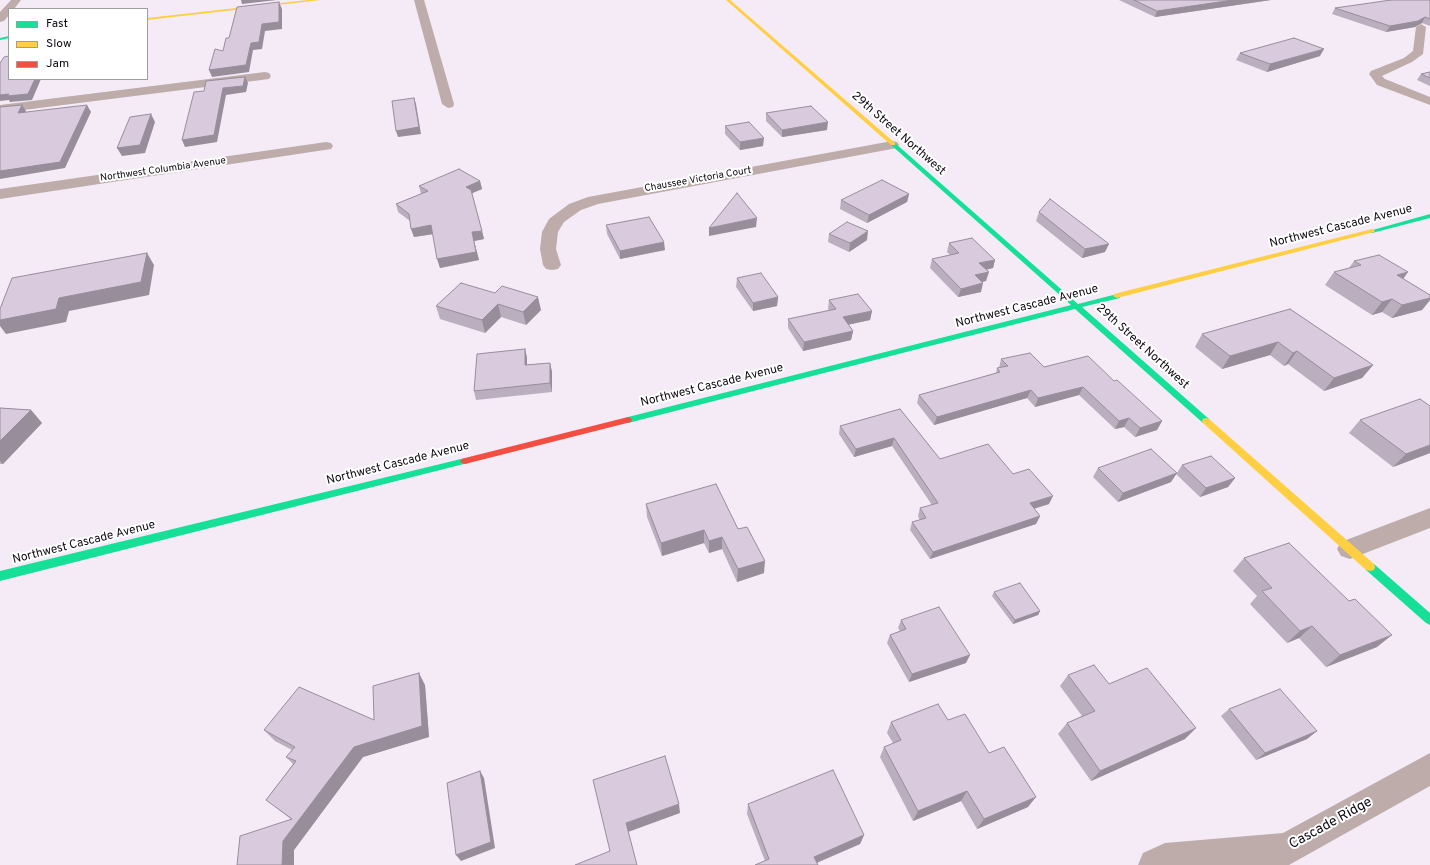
<!DOCTYPE html>
<html>
<head>
<meta charset="utf-8">
<style>
	body { margin:0 }
	#map { position:relative; width:1430px; height:865px; overflow:hidden; background:#f4ebf7; font-family:Overpass,sans-serif }
	canvas { display:block }
	.legend { position:absolute; left:8px; top:8px; width:140px; height:72px; box-sizing:border-box; background:#fff; border:1px solid #9f9da0; margin:0; padding:5px 7px; list-style:none; font-size:12px; color:#0f0911 }
	.legend li { display:flex; align-items:center; gap:8px; height:20px }
	.legend b { width:20px; border:1px solid #9f9da0 }
</style>
</head>
<body>
<div id="map">
<canvas width="1430" height="865"></canvas>
<ul class="legend">
<li><b style="height:5px;background:#16e098"></b>Fast</li>
<li><b style="height:5px;background:#ffcf43"></b>Slow</li>
<li><b style="height:5px;background:#f24e42"></b>Jam</li>
</ul>
</div>
<script>
const g = document.querySelector('canvas').getContext('2d');
g.lineJoin = 'round';
const shape = rows => new Path2D(rows.map(r => 'M' + r).join(''));
function fill(path, color) { g.fillStyle = color; g.fill(path, 'evenodd'); }
function trace(path, color, width, dash) { g.strokeStyle = color; g.lineWidth = width; g.lineCap = dash ? 'butt' : 'round'; g.setLineDash(dash || []); g.stroke(path); }
function label(font, color, halo, rows, align = 'center') {
  g.font = font + ' Overpass,sans-serif'; g.lineWidth = 4; g.setLineDash([]); g.textBaseline = 'middle'; g.strokeStyle = halo; g.fillStyle = color; for (const [text, x, y, turn = 0] of rows) {
    g.save(); g.translate(x, y); g.rotate((+turn || 0) * Math.PI / 180); g.textAlign = isNaN(turn) ? turn : align; if (halo) g.strokeText(text, 0, 0); g.fillText(text, 0, 0); g.restore();
  }
}
fill(shape([
	[11,0,21,0,14,9,9,9,9,15,4,21,0,22,0,12,11,0],
	[414,0,424,0,454,104,453,107,448,108,442,104,414,0],
	[1421,24,1426,27,1423,54,1412,62,1382,76,1385,79,1430,97,1430,105,1377,85,1369,74,1371,71,1404,58,1413,51,1416,27,1421,24],
	[265,72,269,73,271,76,269,79,0,113,0,105,265,72],
	[892,141,897,142,899,145,897,148,598,204,581,210,564,222,558,232,556,249,561,265,558,269,552,270,546,269,543,265,540,249,542,232,549,219,569,204,588,197,892,141],
	[326,142,331,143,333,146,331,149,0,199,0,189,326,142],
	[1430,508,1430,528,1350,559,1341,556,1337,549,1341,542,1430,508],
	[1430,753,1430,786,1289,865,1138,865,1143,853,1165,843,1283,833,1430,753]
]), '#beacaa');
fill(shape([
	[9,36,9,38,0,40,0,38,9,36],
	[891,143,895,143,1078,304,1117,294,1120,294,1120,298,1082,307,1209,419,1210,421,1209,423,1203,423,1075,309,628,423,625,422,624,420,625,418,628,417,1071,305,891,145,891,143],
	[1430,214,1430,218,1372,233,1369,231,1430,214],
	[465,458,468,459,470,461,468,463,0,581,0,571,465,458],
	[1370,563,1374,564,1430,613,1430,625,1426,623,1366,570,1365,567,1366,564,1370,563]
]), '#16e098');
fill(shape([
	[308,0,321,0,147,20,147,18,308,0],
	[726,0,730,0,895,143,895,145,891,145,726,0],
	[1372,229,1375,231,1374,232,1117,298,1113,296,1114,294,1372,229],
	[1206,418,1209,419,1374,564,1375,567,1374,570,1370,571,1366,570,1203,423,1202,421,1203,419,1206,418]
]), '#ffcf43');
fill(shape([
	[628,417,631,418,632,420,631,422,465,464,462,463,460,461,462,459,465,458,628,417]
]), '#f24e42');
fill(shape([
	[1119,0,1271,0,1155,17],
	[1430,0,1430,26,1422,23,1415,27,1386,32,1332,14,1335,8],
	[1240,53,1320,56,1267,72,1236,60],
	[1430,72,1430,86,1417,80,1421,74],
	[766,113,827,130,782,137,766,121],
	[725,126,763,146,740,150,725,134],
	[480,181,482,189,472,193,484,239,474,241,479,260,440,268,433,234,414,237,410,221,398,212,396,204,421,194,419,186],
	[909,194,907,202,867,223,840,209,841,200],
	[1039,212,1105,252,1082,258,1036,221],
	[606,225,665,250,620,259,607,234],
	[829,234,867,240,849,252,828,242],
	[949,243,995,260,993,268,986,270,986,281,982,282,981,292,958,297,930,268,932,259,950,255,947,252],
	[1354,261,1403,279,1430,295,1430,300,1422,310,1392,318,1382,312,1372,315,1325,285,1334,272,1349,268],
	[737,278,778,297,777,306,753,311,736,287],
	[461,283,541,310,526,325,501,317,485,333,440,319,436,306],
	[829,300,872,311,870,320,848,325,853,331,851,340,803,351,788,328,788,319,829,310,828,309],
	[1290,309,1373,365,1362,378,1324,391,1288,364,1284,366,1270,355,1222,369,1195,347,1202,334],
	[525,349,527,358,527,365,550,363,552,372,552,392,476,400,474,391],
	[1001,359,1114,381,1162,421,1157,430,1135,437,1124,427,1115,429,1079,395,1035,407,1027,398,934,425,917,403,919,395,996,373,997,368,999,368],
	[0,408,31,410,42,423,3,464,0,464],
	[900,409,940,459,1013,474,1049,504,1034,509,1040,516,1036,524,930,559,910,530,912,522,920,520,918,516,920,508,932,505,892,446,854,457,839,434,840,426],
	[1360,420,1430,453,1393,467,1349,433],
	[1182,465,1235,478,1228,487,1200,497,1176,474,1171,482,1118,502,1093,477,1098,468,1177,473],
	[646,504,738,529,764,573,737,582,722,549,709,553,704,543,662,556,647,517],
	[1244,558,1377,647,1326,667,1299,638,1287,643,1250,604,1257,596,1233,571],
	[994,592,1040,611,1038,615,1013,624,992,596],
	[901,620,966,663,909,682,887,643,890,635,900,631,898,628],
	[1068,675,1109,684,1185,739,1091,781,1058,734,1067,723,1082,716,1060,686],
	[425,685,429,737,363,757,294,850,294,865,237,865,291,819,266,800,293,764,286,757,292,750,275,741,264,730,374,720],
	[1229,709,1317,731,1307,739,1256,760,1221,716],
	[948,720,989,753,1028,807,977,829,961,801,913,821,880,757,884,747,893,743,887,733,891,722],
	[748,804,864,835,860,844,817,863,765,861,747,814]
]), '#bbaebf');
fill(shape([
	[241,0,277,0,242,4],
	[1233,0,1271,0,1155,17,1157,11],
	[279,2,282,9,282,29,265,31,262,49,253,50,249,72,212,77,209,70,251,43,262,24],
	[1425,17,1422,23,1415,27,1386,32,1390,26],
	[1324,49,1320,56,1267,72,1270,64],
	[245,77,248,83,246,92,226,95,217,142,185,147,182,140,223,88],
	[35,79,41,79,32,100,10,102,9,100,0,101,0,95],
	[414,98,416,104,421,134,398,137,396,131],
	[22,105,26,111,23,120,18,113],
	[87,105,91,112,65,168,0,179,0,171],
	[151,114,155,122,145,153,122,156,117,148],
	[828,122,827,130,782,137,782,130],
	[764,138,763,146,740,150,740,142],
	[480,181,482,189,468,195,466,187],
	[909,194,907,202,867,223,869,215],
	[757,218,756,227,709,236,709,228],
	[431,225,434,234,414,237,411,229],
	[482,231,484,239,474,241,479,260,440,268,437,259,472,232],
	[868,231,867,240,849,252,850,243],
	[664,242,665,250,620,259,620,251],
	[1109,244,1105,252,1082,258,1085,249],
	[147,253,154,265,149,295,69,311,66,322,6,334,0,326,0,320,59,298],
	[995,260,993,268,976,272,979,263],
	[989,272,986,281,973,284,975,275],
	[1408,272,1399,285,1397,275],
	[983,283,981,292,958,297,961,289],
	[538,297,541,310,526,325,523,312],
	[778,297,777,306,753,311,753,303],
	[1430,298,1430,300,1422,310,1392,318,1402,305],
	[1392,299,1382,312,1372,315,1382,302],
	[498,304,501,317,485,333,482,320],
	[872,311,870,320,841,326,843,317],
	[853,331,851,340,803,351,804,342],
	[1278,342,1270,355,1222,369,1230,356],
	[525,349,527,358,527,374,525,365],
	[1297,351,1288,364,1284,366,1293,353],
	[550,363,552,372,552,392,550,383],
	[1373,365,1362,378,1324,391,1334,378],
	[1083,387,1079,395,1035,407,1038,398],
	[1031,390,1027,398,934,425,937,417],
	[31,410,42,423,3,464,0,461,0,441],
	[1129,418,1124,427,1115,429,1119,421],
	[1162,421,1157,430,1135,437,1140,428],
	[894,438,892,446,854,457,856,449],
	[1430,445,1430,453,1393,467,1406,454],
	[1177,473,1171,482,1118,502,1123,493],
	[1235,478,1228,487,1200,497,1206,488],
	[1053,496,1049,504,1026,511,1030,503],
	[1040,516,1036,524,930,559,933,552],
	[704,530,704,543,662,556,661,543],
	[722,537,722,549,709,553,709,541],
	[765,561,764,573,737,582,738,569],
	[1040,611,1038,615,1013,624,1015,620],
	[1312,626,1299,638,1287,643,1300,631],
	[1392,635,1377,647,1326,667,1340,655],
	[970,655,966,663,909,682,912,674],
	[419,673,425,685,429,737,363,757,294,850,294,865,282,865,283,841,354,747],
	[1196,728,1185,739,1091,781,1100,771],
	[1317,731,1307,739,1256,760,1265,753],
	[480,771,484,778,495,848,461,861,456,855],
	[967,791,961,801,913,821,918,811],
	[1036,797,1028,807,977,829,984,819],
	[679,804,680,813,628,832,626,823],
	[864,835,860,844,811,865,814,857]
]), '#988d9b');
const building = shape([
	[1134,0,1233,0,1157,11,1134,0],
	[1391,0,1430,0,1430,19,1425,17,1418,21,1390,26,1335,8,1391,0],
	[279,2,279,22,262,24,259,42,251,43,246,65,209,70,215,49,223,51,226,38,229,38,237,7,279,2],
	[1294,38,1324,49,1270,64,1240,53,1294,38],
	[9,56,9,79,35,79,28,94,7,96,9,94,0,95,0,63,4,57,9,56],
	[1430,72,1430,78,1421,74,1430,72],
	[245,77,243,86,223,88,214,135,182,140,194,92,204,91,206,81,245,77],
	[414,98,419,127,396,131,392,101,414,98],
	[22,105,18,113,87,105,60,162,0,171,0,107,22,105],
	[811,106,828,122,782,130,766,113,811,106],
	[151,114,140,145,117,148,130,117,151,114],
	[749,122,764,138,740,142,725,126,749,122],
	[459,169,480,181,466,187,471,190,482,231,472,232,476,252,437,259,431,225,411,229,409,214,396,204,428,191,419,186,459,169],
	[882,180,909,194,869,215,841,200,882,180],
	[737,193,757,218,709,228,737,193],
	[1050,199,1109,244,1085,249,1039,212,1050,199],
	[649,217,664,242,620,251,606,225,649,217],
	[847,222,868,231,850,243,829,234,847,222],
	[972,238,995,260,979,263,989,272,975,275,983,283,961,289,932,259,959,253,949,243,972,238],
	[147,253,141,282,59,298,56,309,0,320,0,309,12,278,147,253],
	[1379,255,1408,272,1397,275,1430,295,1430,298,1402,305,1392,299,1382,302,1334,272,1361,265,1354,261,1379,255],
	[761,273,778,297,753,303,737,278,761,273],
	[461,283,495,293,502,286,538,297,523,312,498,304,482,320,436,306,461,283],
	[858,294,872,311,843,317,853,331,804,342,788,319,836,309,829,300,858,294],
	[1290,309,1373,365,1334,378,1297,351,1293,353,1278,342,1230,356,1202,334,1290,309],
	[525,349,525,365,550,363,550,383,474,391,477,354,525,349],
	[1030,353,1044,367,1088,356,1114,381,1117,380,1162,421,1140,428,1129,418,1119,421,1083,387,1038,398,1031,390,937,417,919,395,1000,372,997,368,1008,366,1001,359,1030,353],
	[1420,399,1430,406,1430,445,1406,454,1360,420,1420,399],
	[0,408,31,410,0,441,0,408],
	[900,409,940,459,988,444,1013,474,1029,469,1053,496,1030,503,1040,516,933,552,912,522,926,518,920,508,938,503,894,438,856,449,840,426,900,409],
	[1151,449,1177,473,1123,493,1098,468,1151,449],
	[1211,456,1235,478,1206,488,1182,465,1211,456],
	[716,484,738,529,747,527,765,561,738,569,722,537,709,541,704,530,661,543,646,504,716,484],
	[1289,543,1349,601,1355,599,1392,635,1340,655,1312,626,1300,631,1262,591,1272,588,1244,558,1289,543],
	[1020,583,1040,611,1015,620,994,592,1020,583],
	[939,607,970,655,912,674,890,635,906,629,901,620,939,607],
	[1094,665,1109,684,1147,668,1196,728,1100,771,1067,723,1095,711,1068,675,1094,665],
	[419,673,422,726,354,747,283,841,282,865,237,865,240,836,292,819,266,800,296,761,286,757,295,747,264,730,299,687,374,720,373,686,419,673],
	[1280,689,1317,731,1265,753,1229,709,1280,689],
	[938,704,948,720,965,714,989,753,1004,747,1036,797,984,819,967,791,918,811,884,747,901,740,891,722,938,704],
	[665,756,679,804,626,823,637,865,575,865,610,851,593,780,665,756],
	[833,770,864,835,814,857,818,865,755,865,769,859,748,804,833,770],
	[480,771,491,842,456,855,447,783,480,771]
]);
fill(building, '#d9cade');
trace(building, '#988d9b', 1);
label('10px', '#0f0911', '#fff', [
	["Northwest Columbia Avenue",163,170,-8],
	["Chaussee Victoria Court",698,180,-10]
]);
label('12px', '#0f0911', '#fff', [
	["29th Street Northwest",898,134,41],
	["Northwest Cascade Avenue",1341,227,-14],
	["Northwest Cascade Avenue",1027,307,-14],
	["29th Street Northwest",1142,347,42],
	["Northwest Cascade Avenue",712,386,-14],
	["Northwest Cascade Avenue",398,464,-14],
	["Northwest Cascade Avenue",84,543,-14]
]);
label('14px', '#0f0911', '#fff', [
	["Cascade Ridge",1331,824,-29]
]);
</script>
</body>
</html>
